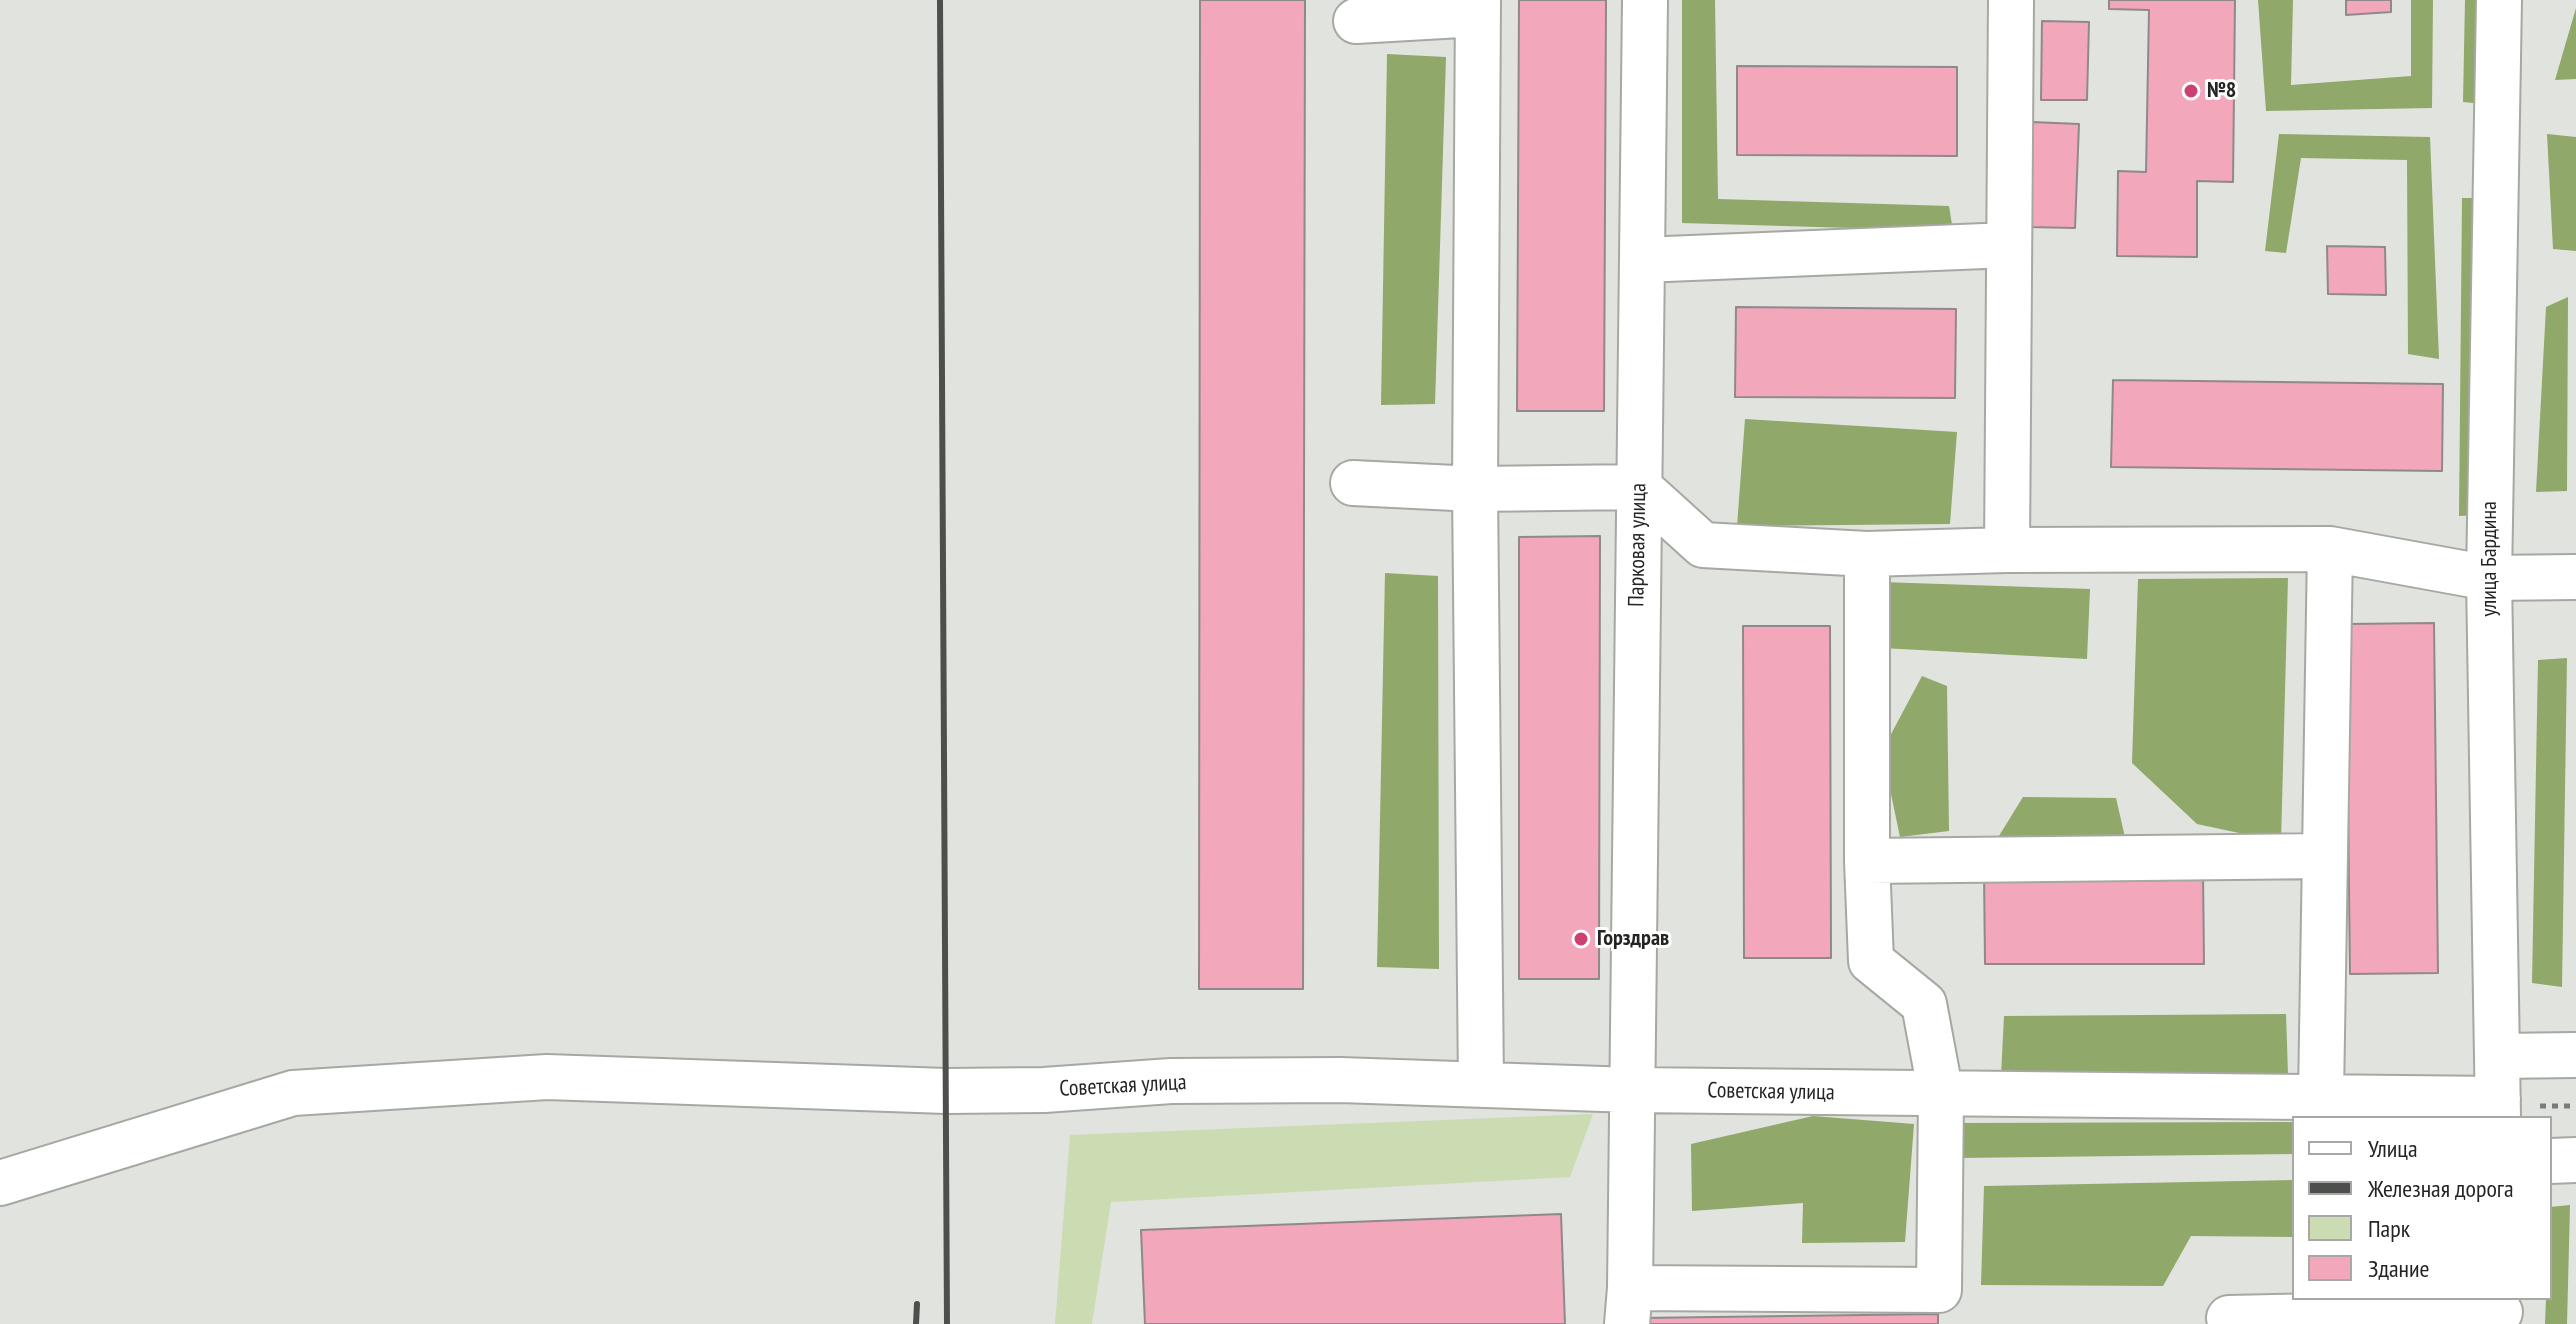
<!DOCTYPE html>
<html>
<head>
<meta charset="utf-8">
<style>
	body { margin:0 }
	#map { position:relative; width:2576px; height:1324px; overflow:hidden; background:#e1e3de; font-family:"PT Sans Narrow",sans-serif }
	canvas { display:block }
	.legend { position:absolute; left:2292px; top:1116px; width:260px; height:184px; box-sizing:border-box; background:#fff; border:2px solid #a7a8a7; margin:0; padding:10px 14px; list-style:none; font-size:24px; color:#242523 }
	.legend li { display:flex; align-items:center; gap:16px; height:40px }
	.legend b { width:40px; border:2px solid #a7a8a7 }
</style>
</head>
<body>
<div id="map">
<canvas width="2576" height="1324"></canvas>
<ul class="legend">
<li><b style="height:10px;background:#fff"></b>Улица</li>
<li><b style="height:10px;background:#4d4f4c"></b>Железная дорога</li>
<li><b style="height:22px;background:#cbdcb3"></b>Парк</li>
<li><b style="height:22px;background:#f3a7ba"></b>Здание</li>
</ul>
</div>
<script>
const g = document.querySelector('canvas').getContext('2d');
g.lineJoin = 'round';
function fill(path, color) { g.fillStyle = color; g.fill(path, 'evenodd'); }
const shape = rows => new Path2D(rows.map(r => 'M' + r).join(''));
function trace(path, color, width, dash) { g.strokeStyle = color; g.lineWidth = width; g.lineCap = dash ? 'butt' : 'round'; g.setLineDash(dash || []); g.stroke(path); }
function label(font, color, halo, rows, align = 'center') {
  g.font = font + ' "PT Sans Narrow",sans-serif'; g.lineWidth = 6; g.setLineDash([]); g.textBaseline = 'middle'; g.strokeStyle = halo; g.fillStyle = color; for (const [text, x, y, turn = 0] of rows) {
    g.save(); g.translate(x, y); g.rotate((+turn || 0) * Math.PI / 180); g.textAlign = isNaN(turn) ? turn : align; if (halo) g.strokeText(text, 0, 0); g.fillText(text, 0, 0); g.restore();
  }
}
fill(shape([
	[1593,1114,1570,1177,1111,1202,1092,1324,1055,1324,1070,1135]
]), '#cbdcb3');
fill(shape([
	[1682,0,1715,0,1718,199,1949,206,1953,231,1682,223],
	[2258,0,2293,0,2291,85,2411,76,2411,0,2433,0,2432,108,2266,111],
	[2465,0,2483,0,2484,104,2463,102],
	[2576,8,2576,79,2555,80],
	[1387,54,1446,57,1435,404,1381,405],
	[2279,134,2430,137,2439,359,2408,354,2407,160,2301,158,2286,253,2265,251],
	[2547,134,2576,137,2576,251,2553,249],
	[2462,198,2477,198,2479,515,2459,516],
	[2568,297,2567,491,2536,492,2546,307],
	[1745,419,1957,432,1950,524,1737,526],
	[1385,573,1438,576,1439,969,1377,967],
	[2288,578,2281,842,2197,824,2132,763,2138,579],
	[1881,582,2090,589,2087,659,1882,648],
	[2567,658,2562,987,2532,983,2538,660],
	[1922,676,1947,686,1949,831,1900,837,1882,751],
	[2023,797,2116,798,2130,859,1989,852],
	[2286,1014,2288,1074,2001,1076,2004,1016],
	[1813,1116,1914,1124,1905,1242,1802,1243,1803,1203,1692,1211,1691,1144],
	[2294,1122,2294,1154,1957,1158,1958,1123],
	[2294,1180,2294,1237,2191,1236,2163,1286,1981,1285,1984,1186],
	[2570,1205,2567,1324,2545,1324,2546,1298,2550,1298,2550,1207]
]), '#90a869');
const building = shape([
	[1200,0,1305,0,1303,989,1199,989,1200,0],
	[1519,0,1606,0,1604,411,1517,411,1519,0],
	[2109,0,2235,0,2233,182,2197,181,2197,257,2117,256,2118,171,2146,172,2149,10,2109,9,2109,0],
	[2346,0,2391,0,2391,12,2346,15,2346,0],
	[2042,21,2089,22,2087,100,2041,100,2042,21],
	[1737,66,1957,67,1957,156,1737,155,1737,66],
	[2032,122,2079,124,2075,228,2028,227,2032,122],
	[2327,246,2385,247,2386,295,2328,294,2327,246],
	[1736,307,1956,309,1955,398,1735,397,1736,307],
	[2113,380,2443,384,2442,471,2111,467,2113,380],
	[1600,536,1599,979,1519,979,1519,537,1600,536],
	[2434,623,2438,973,2350,974,2346,624,2434,623],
	[1743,626,1830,626,1831,958,1744,958,1743,626],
	[1984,872,2203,872,2204,964,1985,964,1984,872],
	[1561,1214,1565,1324,1145,1324,1141,1230,1561,1214],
	[1938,1314,1938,1324,1640,1324,1640,1318,1938,1314]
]);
fill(building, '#f3a7ba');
trace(building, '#90898b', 2);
const minor = shape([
	[1478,0,1475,489,1481,1084],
	[1356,21,1478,14],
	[1642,260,2009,245],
	[1353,483,1475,489,1639,487,1703,545,1867,554,2007,550,2330,549,2489,578,2576,577],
	[2007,550,2011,0],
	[1867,861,2325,856],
	[2497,1056,2576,1055],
	[2321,1095,2330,549],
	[2498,1118,2489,578,2499,0],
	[2550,1161,2576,1160],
	[0,1183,293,1093,547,1077,946,1091,1044,1090,1171,1081,1340,1080,1632,1090,2498,1099],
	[1630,1288,1939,1290,1941,1095,1924,1004,1871,961,1867,861,1867,554],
	[2229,1318,2500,1312],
	[1627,1324,1630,1288,1645,0]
]);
trace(minor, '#a6a8a2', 48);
trace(shape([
	[2540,1106,2576,1106]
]), '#7a7b78', 5, [6, 6]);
trace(minor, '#fff', 44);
trace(shape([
	[940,0,947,1324],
	[916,1324,917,1304]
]), '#4d4f4c', 6);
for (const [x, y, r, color] of [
	[2191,91,8,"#cd4172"],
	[1581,939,8,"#cd4172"]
]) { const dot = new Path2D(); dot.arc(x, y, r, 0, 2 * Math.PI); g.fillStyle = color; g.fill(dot); trace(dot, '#fff', 3); }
label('bold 22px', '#242523', '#fff', [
	["№8",2207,91],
	["Горздрав",1597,939]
], 'left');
label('22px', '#242523', '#fff', [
	["Парковая улица",1638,545,-89],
	["улица Бардина",2490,559,-90],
	["Советская улица",1123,1086,-3],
	["Советская улица",1771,1092,1]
]);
</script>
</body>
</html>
